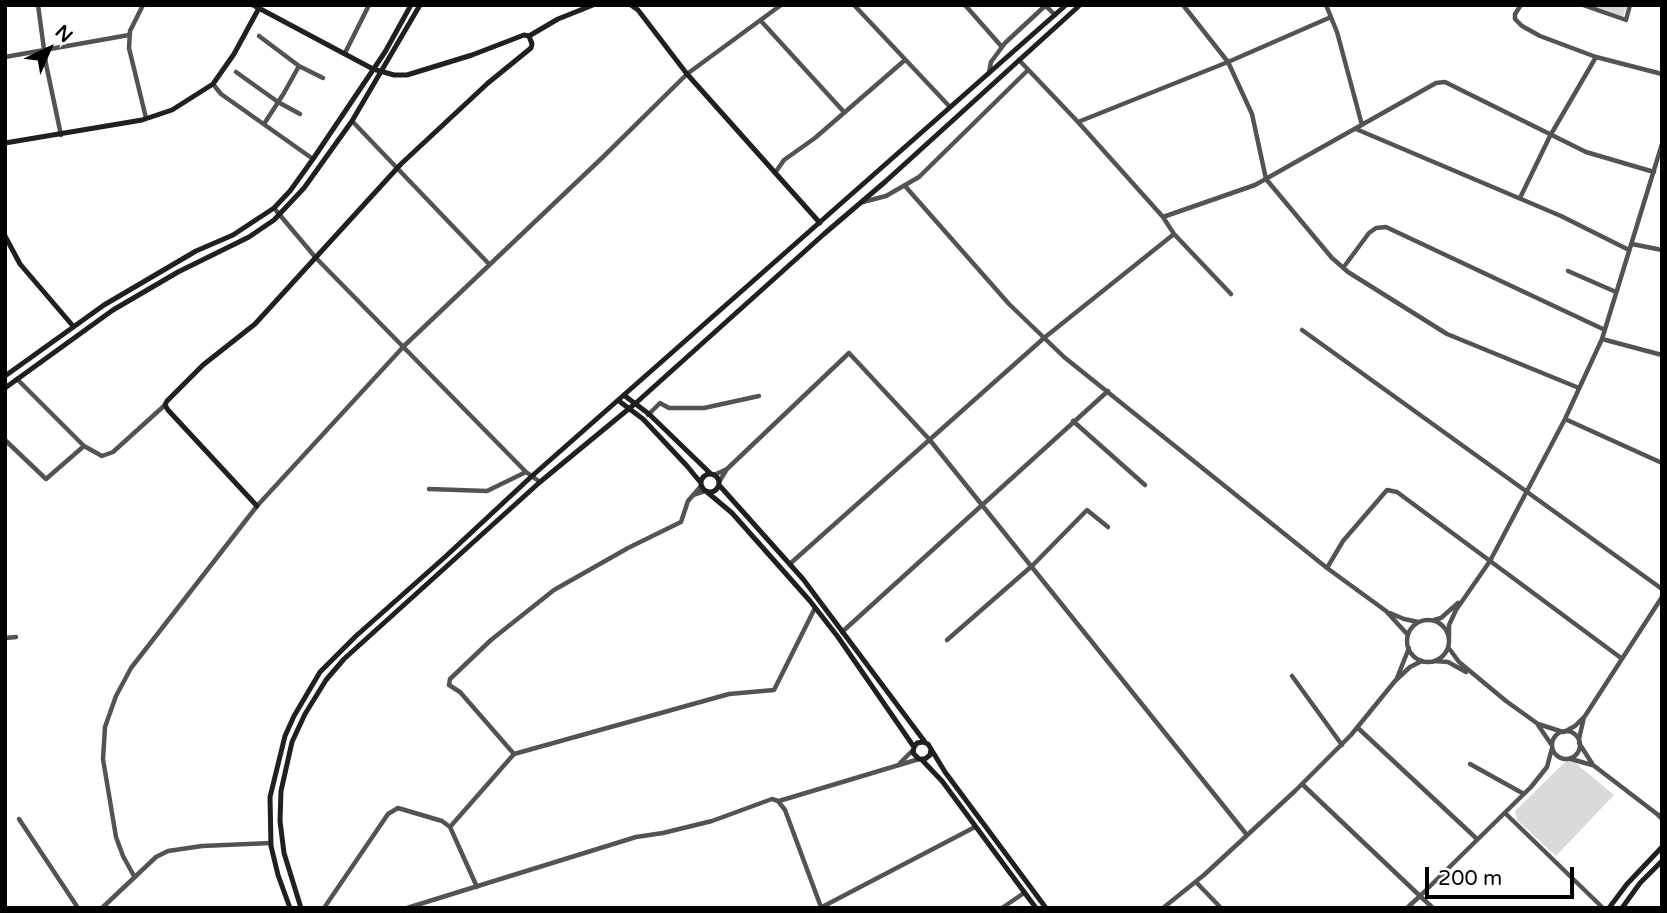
<!DOCTYPE html>
<html>
<head>
<meta charset="utf-8">
<style>
	body { margin:0 }
	#map { position:relative; width:1667px; height:913px; overflow:hidden; background:#fff; font-family:"Varela Round",sans-serif }
	canvas { display:block }
	.frame { position:absolute; inset:0; border:7px solid #000; pointer-events:none }
	.north { position:absolute; left:14px; top:14px; width:70px; height:70px; -webkit-text-stroke:5px #fff; paint-order:stroke; rotate:44deg; font-size:19px; font-weight:700; line-height:28px; text-align:center; color:#000 }
	.north::after { content:''; display:block; margin:auto; width:24px; height:32px; background:#000; clip-path:polygon(50% 0,100% 100%,50% 72%,0 100%) }
	.scale { position:absolute; left:1425px; top:867px; width:149px; height:32px; box-sizing:border-box; border:4px solid #000; border-top:0; padding-left:9px; font-size:21px; line-height:24px; white-space:nowrap; color:#000; -webkit-text-stroke:5px #fff; paint-order:stroke }
</style>
</head>
<body>
<div id="map">
<canvas width="1667" height="913"></canvas>
<div class="frame"></div>
<div class="north">N</div>
<div class="scale">200 m</div>
</div>
<script>
const g = document.querySelector('canvas').getContext('2d');
g.lineJoin = 'round';
function fill(path, color) { g.fillStyle = color; g.fill(path, 'evenodd'); }
const shape = rows => new Path2D(rows.map(r => 'M' + r).join(''));
function trace(path, color, width, dash) { g.strokeStyle = color; g.lineWidth = width; g.lineCap = dash ? 'butt' : 'round'; g.setLineDash(dash || []); g.stroke(path); }
fill(shape([
	[1583,5,1627,5,1623,17],
	[1567,760,1572,760,1614,795,1556,856,1517,820,1515,811]
]), '#dadada');
trace(shape([
	[38,5,46,64,61,135],
	[143,5,130,31,129,48,146,118],
	[854,5,950,107],
	[965,5,1002,47],
	[1045,5,1055,15],
	[1183,5,1228,62,1252,114,1266,179,1332,258,1348,272,1447,334,1579,388],
	[1326,5,1337,32,1362,125],
	[1521,5,1515,14,1515,19,1522,26,1540,36,1596,57],
	[1583,5,1626,20,1630,5],
	[761,21,844,112],
	[259,36,299,66,323,78],
	[345,53,369,5],
	[5,57,129,35],
	[1019,60,1078,122,1163,217,1174,234,1231,294],
	[236,72,278,102,300,114],
	[989,73,991,62,1005,43,1046,5],
	[213,84,221,94,313,159],
	[352,121,489,264],
	[1078,122,1228,62,1331,17],
	[264,124,284,93,299,66],
	[1356,129,1561,216,1629,250],
	[775,173,784,160,815,138,905,60],
	[905,186,1009,304,1064,357,1327,568,1386,611,1408,635],
	[1520,198,1550,136,1596,57,1662,74],
	[863,202,886,196,919,177,1028,70],
	[274,208,316,258,526,472],
	[1163,217,1255,185,1436,83,1445,82,1457,88,1586,152,1654,172],
	[1632,244,1662,250],
	[1343,268,1369,233,1376,228,1386,227,1605,330],
	[1568,271,1616,292],
	[1302,330,1662,589],
	[1602,339,1662,355],
	[17,379,84,446,102,456,113,452,165,405],
	[648,415,660,403,669,408,704,408,759,396],
	[1565,419,1662,463],
	[1073,421,1145,485],
	[5,440,46,479,84,446],
	[727,469,849,353,929,439,1247,835],
	[714,475,727,469,719,482],
	[429,489,487,491,526,472,540,482],
	[693,495,705,491],
	[792,562,1044,338,1174,234],
	[1327,568,1343,541,1387,490,1397,492,1621,658],
	[1390,613,1404,619,1418,622],
	[1434,620,1441,618,1458,603],
	'1407 641a21 21 0 1 1 42 0a21 21 0 1 1-42 0Z',
	[842,632,1108,391],
	[5,638,16,637],
	[1449,638,1449,625,1456,610,1490,561,1565,419,1602,339,1662,144],
	[947,640,1033,565,1087,510,1108,527],
	[1448,647,1459,662,1506,701,1538,724,1563,732],
	[1435,661,1448,662,1466,672],
	[1292,676,1342,745],
	[1397,678,1409,648],
	[1538,725,1551,744],
	[1358,728,1477,839],
	'1552 745a14 14 0 1 1 28 0a14 14 0 1 1-28 0Z',
	[1564,732,1575,726,1585,716,1662,597],
	[1579,739,1584,717],
	[1579,743,1593,765,1657,814],
	[514,754,460,692,449,685,450,679,491,640,554,590,628,548,681,522,688,501,701,486],
	[1571,759,1592,765],
	[900,763,913,750],
	[1470,764,1524,794],
	[1302,784,1420,896,1407,908],
	[779,801,919,759],
	[1505,813,1603,908],
	[1662,816,1657,814,1662,819],
	[19,819,78,908],
	[450,827,514,754,729,694,774,690,815,608],
	[134,876,123,856,116,837,103,759,105,727,116,696,131,668,257,506,404,346,603,157,687,74,781,5],
	[1196,882,1221,908],
	[822,907,975,827],
	[102,908,156,857,168,851,202,846,271,843],
	[324,908,388,814,398,808,442,821,450,827,477,887],
	[407,908,636,837,663,833,712,821,772,799,778,801,785,810,821,907],
	[1002,908,1024,893],
	[1163,908,1204,875,1295,791,1351,735,1395,681,1410,667,1422,661],
	[1433,908,1420,896,1531,787,1547,767,1552,748]
]), '#535353', 4.5);
trace(shape([
	[253,5,373,69,394,75,407,75,472,55,524,35,529,36,532,44,531,48,488,83,401,164,255,324,203,365,167,401,165,405,168,410,257,506],
	[631,5,638,10,687,74,820,223],
	[529,36,558,19,593,5],
	[5,143,142,120,172,110,213,84,234,54,259,8],
	[5,236,20,264,73,326],
	[5,376,104,305,196,251,233,235,274,208,290,191,313,159,385,52,411,5],
	[5,388,113,310,178,272,249,237,274,220,304,188,352,121,420,5],
	[625,396,649,414,711,474],
	[619,401,643,419,687,466,701,483],
	'701 483a9 9 0 1 1 18 0a9 9 0 1 1-18 0Z',
	[719,485,803,579,925,742],
	[707,492,732,513,810,601,838,637,914,747],
	[931,749,930,755,925,759,919,759,913,753,914,747,917,743,923,742,928,744,945,772,1046,908],
	[922,760,942,781,1036,908],
	[290,908,278,875,271,846,270,797,285,736,294,716,320,672,356,636,445,557,532,476,1066,5],
	[301,908,284,853,280,821,281,791,292,742,305,714,326,680,344,659,540,482,637,402,824,234,886,181,1080,5],
	[1609,908,1627,884,1662,847],
	[1622,908,1640,883,1662,861]
]), '#202020', 5);
</script>
</body>
</html>
